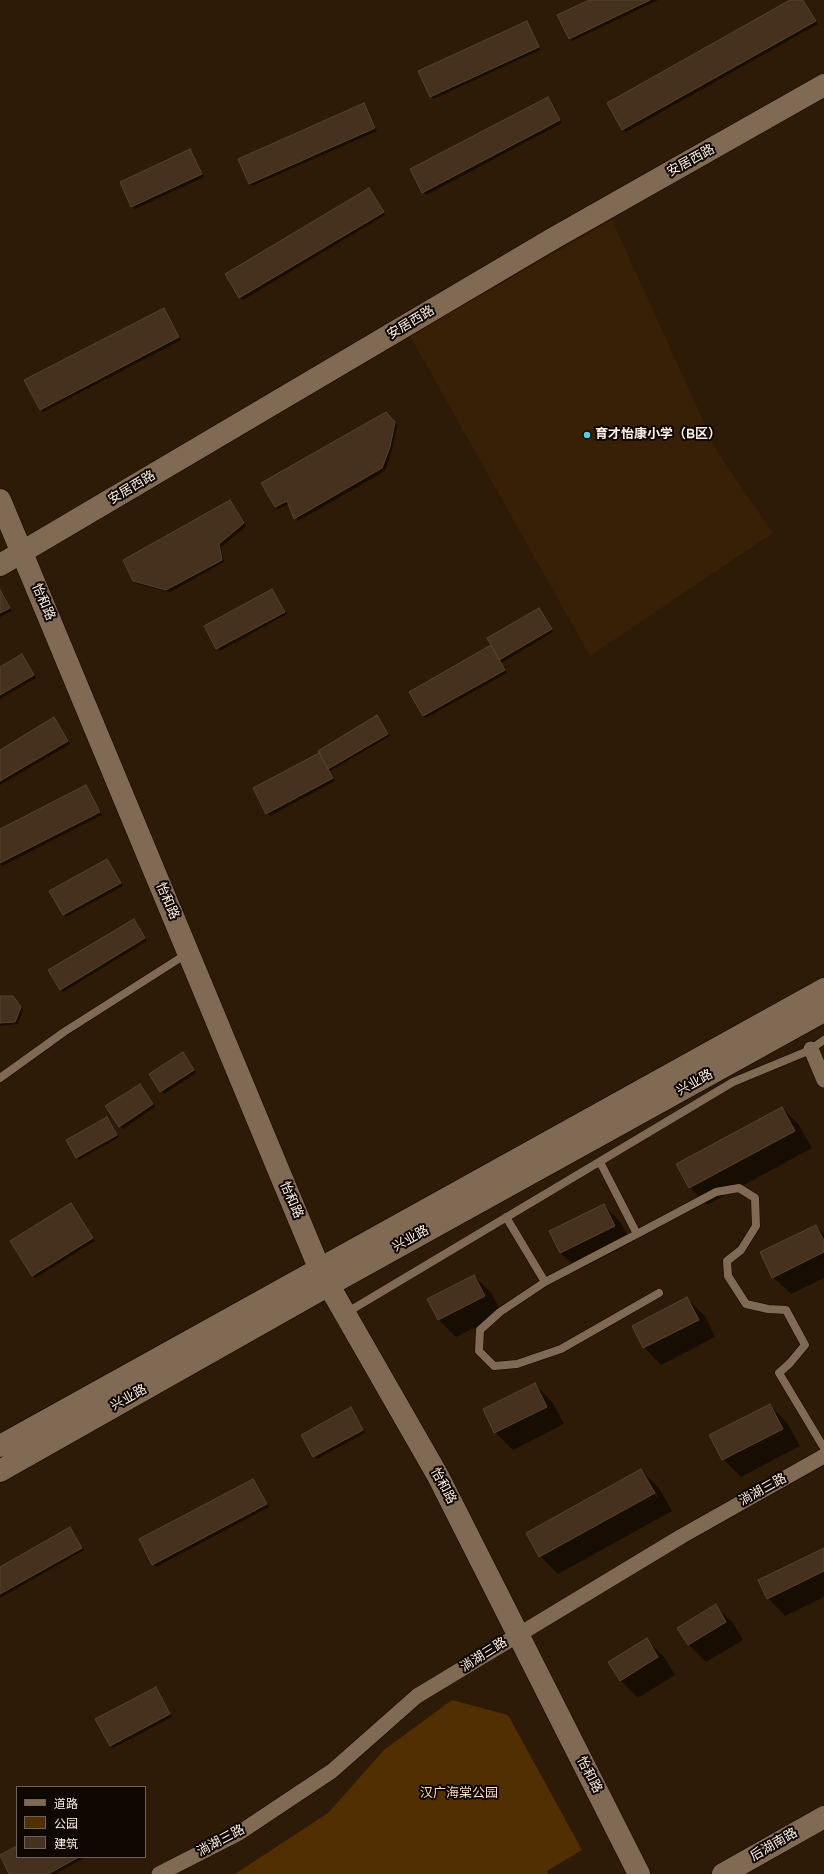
<!DOCTYPE html>
<html>
<head>
<meta charset="utf-8">
<style>
	body { margin:0 }
	#map { position:relative; width:824px; height:1874px; overflow:hidden; background:#2d1a07; font-family:"Varela Round","Noto Sans SC",sans-serif }
	canvas { display:block }
	.legend { position:absolute; left:16px; top:1786px; width:130px; height:72px; box-sizing:border-box; background:#0f0702; border:1px solid #6e635c; margin:0; padding:5px 7px; list-style:none; font-size:12px; color:#fceee2 }
	.legend li { display:flex; align-items:center; gap:8px; height:20px }
	.legend b { width:20px; border:1px solid #6e635c }
</style>
</head>
<body>
<div id="map">
<canvas width="824" height="1874"></canvas>
<ul class="legend">
<li><b style="height:5px;background:#816a54"></b>道路</li>
<li><b style="height:11px;background:#522e03"></b>公园</li>
<li><b style="height:11px;background:#45311d"></b>建筑</li>
</ul>
</div>
<script>
const g = document.querySelector('canvas').getContext('2d');
g.lineJoin = 'round';
function fill(path, color) { g.fillStyle = color; g.fill(path, 'evenodd'); }
const shape = rows => new Path2D(rows.map(r => 'M' + r).join(''));
function trace(path, color, width, dash) { g.strokeStyle = color; g.lineWidth = width; g.lineCap = dash ? 'butt' : 'round'; g.setLineDash(dash || []); g.stroke(path); }
function label(font, color, halo, rows, align = 'center') {
  g.font = font + ' "Varela Round","Noto Sans SC",sans-serif'; g.lineWidth = 4; g.setLineDash([]); g.textBaseline = 'middle'; g.strokeStyle = halo; g.fillStyle = color; for (const [text, x, y, turn = 0] of rows) {
    g.save(); g.translate(x, y); g.rotate((+turn || 0) * Math.PI / 180); g.textAlign = isNaN(turn) ? turn : align; if (halo) g.strokeText(text, 0, 0); g.fillText(text, 0, 0); g.restore();
  }
}
fill(shape([
	[612,220,718,453,773,533,590,656,410,336]
]), '#382006');
fill(shape([
	[452,1700,508,1715,582,1850,547,1871,548,1874,235,1874,328,1813,384,1750]
]), '#522e03');
fill(shape([
	[592,0,658,0,572,41,570,38],
	[792,0,804,0,818,24,626,132,623,130,608,103],
	[527,23,540,50,433,99,431,96],
	[548,98,562,123,426,195,423,192],
	[364,104,377,131,252,186,249,183],
	[190,150,204,177,135,209,132,206],
	[371,192,385,215,243,300,240,298,226,275],
	[163,309,181,340,43,412,41,409],
	[386,414,397,425,392,450,385,471,298,521,289,504,278,509,275,506],
	[233,504,246,526,221,547,224,562,170,592,137,584,134,581],
	[272,590,287,614,220,651,205,627],
	[0,591,3,594,12,611,0,617],
	[539,609,553,632,501,663,507,673,426,718,423,716,410,692,492,645],
	[24,658,36,678,0,699,0,668],
	[377,717,390,736,330,771,335,781,270,816,267,813,254,789,321,753],
	[56,721,70,744,0,785,0,751],
	[86,786,102,815,2,866,0,864,0,830],
	[107,860,123,886,66,917,64,914],
	[136,923,147,941,63,992,60,989],
	[0,997,15,1000,23,1010,18,1024,0,1026],
	[185,1056,196,1073,164,1094,150,1075],
	[142,1088,155,1107,123,1129,120,1126],
	[782,1108,799,1125,812,1148,707,1205,690,1187],
	[106,1118,119,1137,79,1160,77,1157],
	[604,1205,621,1223,631,1243,578,1270,560,1252],
	[73,1207,95,1241,35,1278,11,1242],
	[816,1226,824,1234,824,1278,791,1294,773,1277],
	[474,1276,492,1294,502,1314,456,1337,439,1320,428,1300],
	[687,1299,705,1316,715,1337,661,1365,644,1347],
	[535,1384,552,1402,564,1424,513,1450,495,1432],
	[770,1405,787,1423,800,1446,741,1477,723,1459],
	[353,1411,365,1433,317,1459,302,1435],
	[641,1470,659,1488,672,1511,558,1574,540,1556,527,1533],
	[652,1489,654,1489,658,1497,657,1498],
	[253,1480,269,1507,156,1567,153,1564],
	[70,1528,84,1550,0,1598,0,1568],
	[824,1549,824,1597,785,1616,768,1598],
	[716,1606,733,1623,743,1640,706,1662,689,1645,678,1628],
	[647,1640,664,1657,675,1675,638,1698,620,1680],
	[155,1688,172,1717,113,1748,110,1745],
	[17,1847,17,1857,86,1857,55,1874,10,1874,0,1856]
]), '#0007');
const building = shape([
	[589,0,650,0,569,39,557,15,589,0],
	[790,0,803,0,816,21,622,130,607,103,790,0],
	[527,21,539,47,430,97,418,71,527,21],
	[548,97,560,120,422,193,410,169,548,97],
	[364,103,375,128,249,184,238,159,364,103],
	[190,149,202,174,131,207,120,182,190,149],
	[369,188,384,212,239,298,225,274,369,188],
	[164,308,179,337,40,410,24,380,164,308],
	[386,412,395,422,390,447,382,468,294,519,287,501,275,507,261,483,386,412],
	[230,500,244,523,219,544,222,560,166,590,133,581,123,560,230,500],
	[272,589,285,612,216,649,204,626,272,589],
	[0,590,10,608,0,613,0,590],
	[539,608,552,629,499,660,487,638,539,608],
	[491,645,505,670,423,716,409,692,491,645],
	[22,654,34,675,0,695,0,667,22,654],
	[377,715,388,734,328,769,318,751,377,715],
	[54,717,68,741,0,781,0,750,54,717],
	[319,753,333,778,266,814,253,788,319,753],
	[86,785,100,812,0,863,0,829,86,785],
	[107,859,121,883,63,915,49,891,107,859],
	[134,919,145,938,60,990,48,970,134,919],
	[0,996,13,996,21,1007,15,1022,0,1023,0,996],
	[183,1052,194,1070,160,1092,149,1074,183,1052],
	[140,1084,153,1104,119,1127,105,1106,140,1084],
	[782,1107,795,1131,689,1188,676,1164,782,1107],
	[107,1117,117,1135,76,1158,66,1140,107,1117],
	[71,1203,93,1238,32,1276,10,1241,71,1203],
	[604,1204,615,1226,560,1253,549,1231,604,1204],
	[816,1225,824,1241,824,1252,772,1278,760,1252,816,1225],
	[474,1275,485,1296,438,1320,427,1299,474,1275],
	[687,1297,699,1320,643,1348,632,1326,687,1297],
	[535,1383,547,1407,494,1433,483,1409,535,1383],
	[770,1404,783,1429,722,1460,709,1435,770,1404],
	[351,1407,363,1430,313,1457,301,1435,351,1407],
	[641,1469,655,1493,539,1557,526,1533,641,1469],
	[253,1479,267,1504,152,1565,139,1539,253,1479],
	[70,1527,82,1548,0,1594,0,1567,70,1527],
	[824,1548,824,1571,767,1599,758,1580,824,1548],
	[716,1604,726,1622,688,1645,677,1628,716,1604],
	[647,1638,658,1657,620,1681,608,1662,647,1638],
	[156,1687,170,1714,110,1746,95,1719,156,1687],
	[17,1846,17,1857,79,1857,48,1874,9,1874,0,1855,17,1846]
]);
fill(building, '#45311d');
trace(building, '#59432f', 1);
const lane = shape([
	[0,1078,64,1032,188,953],
	[506,1217,545,1282,637,1234,600,1162],
	[637,1234,716,1192,739,1188,755,1198,756,1226,741,1250,727,1261,728,1276,746,1304,768,1309,786,1310,805,1345,790,1363,779,1373,824,1448],
	[545,1282,500,1312,480,1330,479,1351,494,1366,517,1364,561,1349,659,1293],
	[346,1313,733,1082,808,1051,824,1040]
]);
const street = shape([
	[811,1049,824,1080],
	[159,1874,239,1833,332,1771,417,1696,682,1536,824,1456]
]);
const secondary = shape([
	[0,500,320,1270,438,1476,639,1874],
	[0,565,554,238,824,85],
	[0,1446,824,989],
	[0,1471,329,1285,824,1011],
	[723,1874,824,1817]
]);
trace(lane, '#150500', 9);
trace(street, '#150500', 16);
trace(secondary, '#150500', 23);
trace(lane, '#816a54', 8);
trace(street, '#816a54', 15);
trace(secondary, '#816a54', 22);
for (const [x, y, r, color] of [
	[587,435,4,"#57c9e2"]
]) { const dot = new Path2D(); dot.arc(x, y, r, 0, 2 * Math.PI); g.fillStyle = color; g.fill(dot); trace(dot, '#0f0702', 1.5); }
label('13px', '#fceee2', '#0f0702', [
	["安居西路",691,161,-29],
	["安居西路",411,323,-31],
	["安居西路",132,488,-31],
	["怡和路",43,602,67],
	["怡和路",167,901,67],
	["兴业路",695,1083,-29],
	["怡和路",291,1200,67],
	["兴业路",411,1239,-29],
	["兴业路",129,1398,-29],
	["怡和路",443,1486,62],
	["淌湖三路",763,1490,-29],
	["淌湖三路",484,1655,-32],
	["怡和路",589,1775,63],
	["淌湖三路",221,1841,-28],
	["后湖南路",774,1845,-30]
]);
label('bold 13px', '#fceee2', '#0f0702', [
	["育才怡康小学（B区）",595,435]
], 'left');
label('13px', '#fedcbd', '#0f0702', [
	["汉广海棠公园",459,1794]
]);
</script>
</body>
</html>
